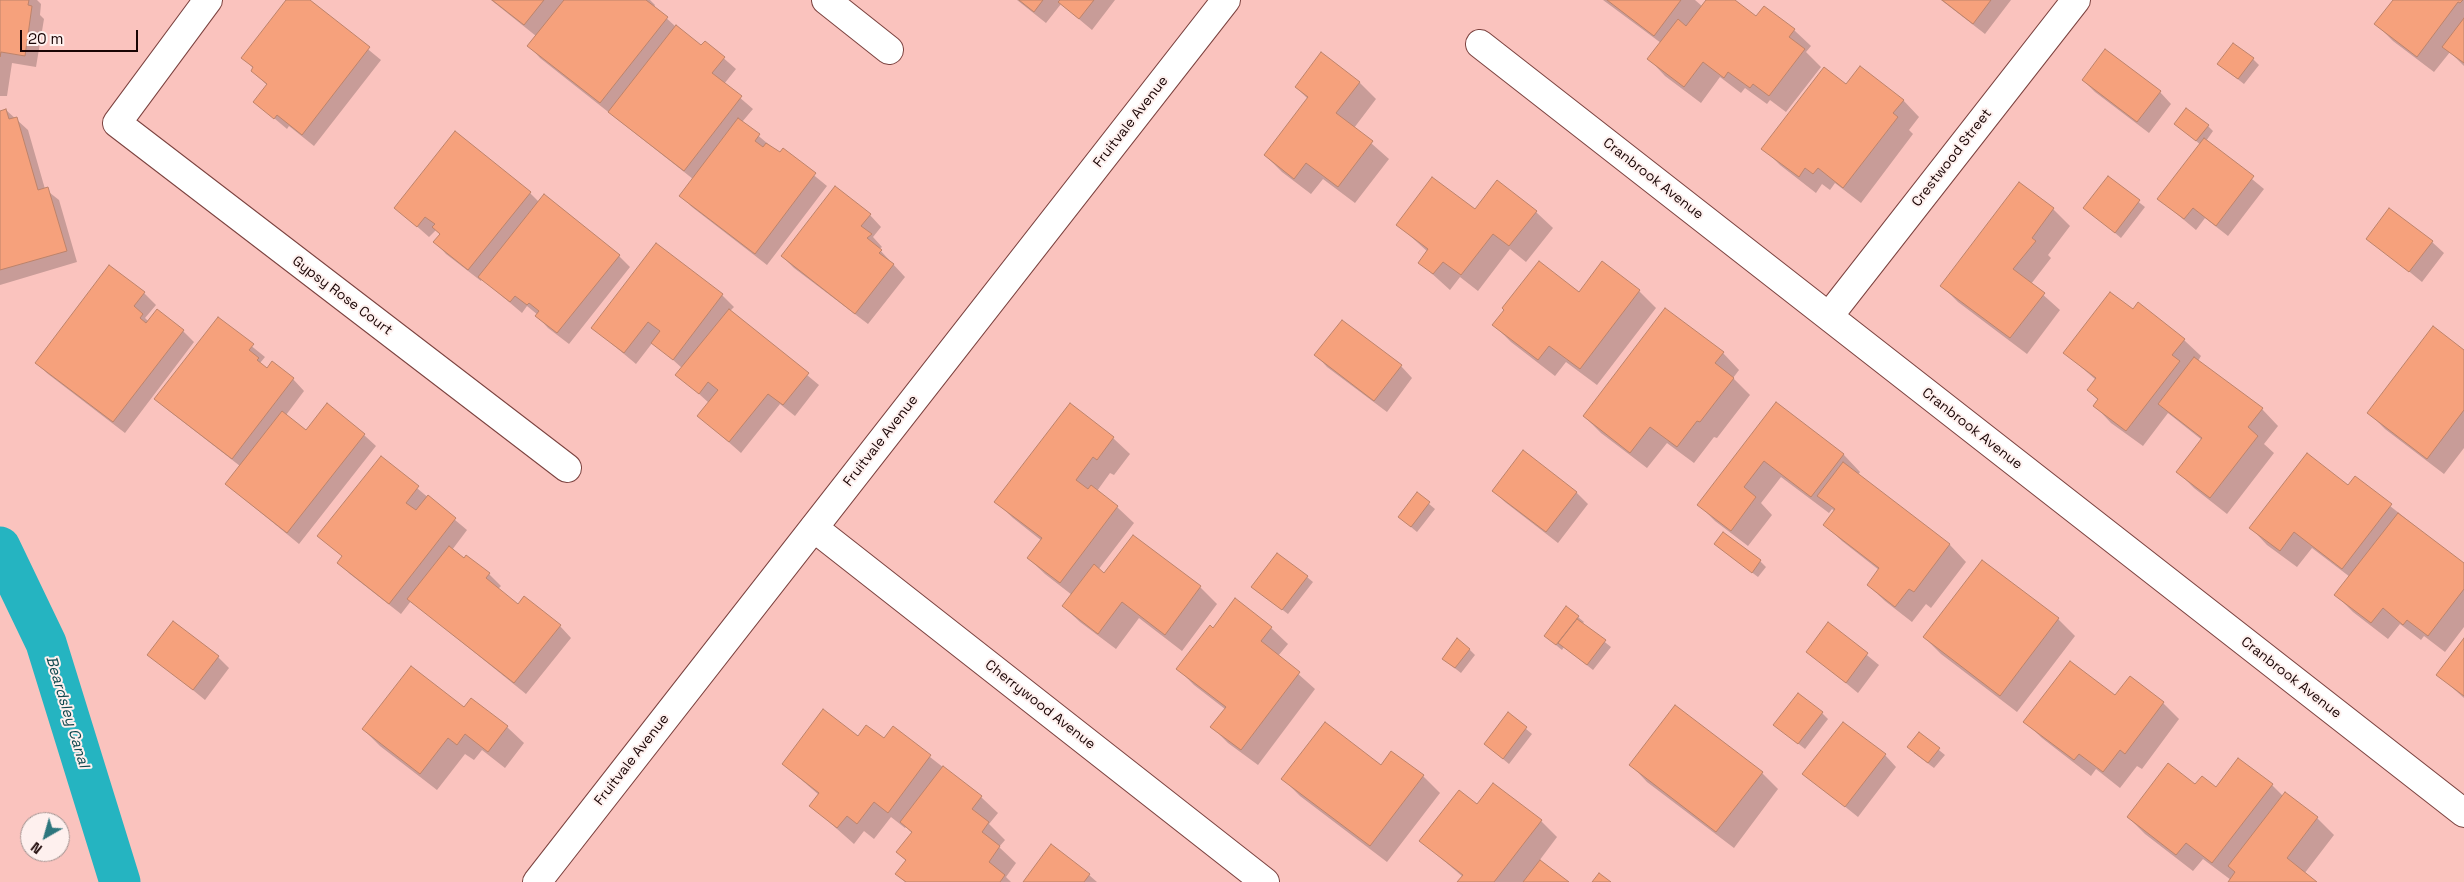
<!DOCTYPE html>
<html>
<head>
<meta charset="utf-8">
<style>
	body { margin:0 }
	#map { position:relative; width:2464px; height:882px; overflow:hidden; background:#fac3be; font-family:"Space Grotesk",sans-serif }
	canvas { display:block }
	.north { position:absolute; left:20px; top:812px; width:50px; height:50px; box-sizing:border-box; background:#fef0ee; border:1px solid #a29290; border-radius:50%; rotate:218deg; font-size:14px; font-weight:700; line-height:20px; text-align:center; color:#190404 }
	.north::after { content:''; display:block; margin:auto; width:18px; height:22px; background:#2d767d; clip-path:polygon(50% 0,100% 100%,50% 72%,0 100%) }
	.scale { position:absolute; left:20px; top:30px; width:118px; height:22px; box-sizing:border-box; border:2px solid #190404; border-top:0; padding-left:6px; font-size:15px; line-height:18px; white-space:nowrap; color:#190404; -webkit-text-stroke:4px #fef0ee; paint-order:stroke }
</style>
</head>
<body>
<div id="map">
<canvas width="2464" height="882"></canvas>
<div class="north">N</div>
<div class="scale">20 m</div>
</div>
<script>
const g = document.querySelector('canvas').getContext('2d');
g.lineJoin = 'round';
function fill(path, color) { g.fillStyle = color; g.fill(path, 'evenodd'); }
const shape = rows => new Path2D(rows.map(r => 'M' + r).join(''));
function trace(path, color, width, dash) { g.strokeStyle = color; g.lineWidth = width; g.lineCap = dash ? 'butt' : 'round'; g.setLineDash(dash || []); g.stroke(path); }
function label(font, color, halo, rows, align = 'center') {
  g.font = font + ' "Space Grotesk",sans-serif'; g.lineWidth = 4; g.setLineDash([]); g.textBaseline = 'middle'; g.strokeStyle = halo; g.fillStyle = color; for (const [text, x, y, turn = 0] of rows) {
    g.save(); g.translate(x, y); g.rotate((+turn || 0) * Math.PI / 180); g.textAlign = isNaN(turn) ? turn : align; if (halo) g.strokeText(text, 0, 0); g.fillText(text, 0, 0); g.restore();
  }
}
fill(shape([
	[0,0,37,0,41,4,40,15,44,19,36,67,12,63,7,96,0,96],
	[288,0,308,0,381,60,314,146,289,126,287,129,255,102,267,85,252,71,254,69,243,58],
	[491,0,650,0,655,5,654,7,675,26,702,47,705,42,736,69,724,84,753,109,742,122,780,154,783,150,827,186,767,265,692,207,680,195,693,179,540,58,529,46,536,36],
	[1017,0,1115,0,1092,30,1061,4,1046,23],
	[1603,0,1695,0,1703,7,1708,0,1733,0,1756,18,1794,30,1811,46,1806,52,1821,67,1786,112,1770,100,1767,104,1745,88,1741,93,1720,77,1701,103,1665,76,1649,59,1661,43],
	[1941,0,2011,0,1985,34],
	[2395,0,2464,0,2464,66,2450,52,2434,72,2393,41,2376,24],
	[1322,54,1360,83,1376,99,1354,128,1389,159,1355,203,1323,179,1311,194,1282,172,1265,155,1308,99,1296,87],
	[2253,59,2259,65,2244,84,2218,64],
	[2083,80,2160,92,2171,104,2149,133,2095,92],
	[1846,86,1903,100,1919,117,1909,130,1913,134,1861,203,1835,183,1830,190,1822,184,1816,193,1780,165,1763,148],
	[6,110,28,130,45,189,59,200,77,262,0,285,0,112],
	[2175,124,2208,126,2213,131,2206,141,2264,189,2228,236,2205,218,2196,230,2159,199,2201,145],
	[2108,178,2145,207,2121,238,2085,208],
	[2020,183,2053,209,2070,226,2048,255,2051,258,2031,284,2060,310,2027,354,1958,302,1942,286],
	[530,193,539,202,619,256,630,267,569,344,548,328,537,316,538,315,527,306,522,313,482,279,481,281,446,254,435,242,441,235,436,230,429,237,396,208],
	[1475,211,1536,212,1553,228,1526,262,1510,249,1478,291,1460,277,1450,290,1419,262,1428,252,1397,224],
	[870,215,881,227,873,237,882,247,879,249,905,277,868,324,794,268,782,256],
	[2368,238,2432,242,2444,253,2422,282],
	[656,244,722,295,734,307,730,311,819,385,795,416,780,404,741,453,699,416,709,403,677,374,682,368,653,342,636,364,593,328],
	[1602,263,1639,291,1656,308,1597,385,1566,362,1555,376,1511,342,1494,325,1579,294],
	[144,293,156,305,145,318,149,322,183,331,194,342,125,433,48,374,36,363],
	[2133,310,2184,340,2201,356,2198,361,2262,409,2278,426,2264,444,2274,453,2227,514,2194,488,2178,472,2202,440,2168,413,2143,446,2111,423,2095,406,2099,401,2088,390,2096,380,2065,353],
	[218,319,265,357,260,363,267,370,293,379,304,391,286,415,307,431,364,435,376,446,299,544,226,484,240,466,168,410,156,399],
	[2464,351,2464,448,2444,474,2385,429,2369,413],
	[1723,353,1739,370,1733,378,1750,395,1717,438,1714,437,1694,463,1667,443,1647,468,1601,433,1584,416],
	[1316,355,1401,366,1412,378,1387,412,1327,367],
	[1776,403,1844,455,1860,472,1858,475,1950,545,1966,562,1931,608,1926,604,1912,622,1885,601,1868,585,1879,570,1842,541,1825,525,1835,512,1832,509,1829,513,1781,477,1761,503,1772,515,1748,546,1715,521,1699,505],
	[1113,438,1130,454,1114,475,1110,473,1097,491,1117,507,1134,523,1098,570,1104,574,1133,536,1200,587,1217,604,1182,651,1139,618,1116,649,1080,622,1063,606,1072,595,1045,574,1028,558,1042,541,1013,518,996,502],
	[381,458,467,530,452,550,489,574,501,586,498,589,518,605,560,626,571,638,526,694,411,601,401,614,350,574,338,563,343,557,319,536],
	[2355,478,2464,565,2464,627,2445,652,2424,636,2421,640,2400,624,2388,639,2353,612,2336,595,2350,577,2312,548,2297,567,2267,545,2251,528,2349,486],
	[1494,491,1576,492,1588,504,1558,543,1505,502],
	[1417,494,1435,509,1417,532,1399,517],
	[1721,549,1760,561,1766,567,1758,577],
	[1982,562,2058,619,2075,636,2017,712,1941,654,1924,637],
	[1307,577,1313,582,1288,614,1259,592],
	[1578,617,1584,622,1582,624,1611,647,1593,670,1564,647,1562,650,1551,641],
	[1829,624,1879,665,1858,693,1808,652],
	[1271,628,1288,644,1278,656,1315,689,1258,765,1228,743,1212,727,1225,709,1194,685,1178,669,1213,629],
	[2464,640,2464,698,2438,675],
	[1469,649,1475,655,1461,673,1443,659],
	[149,654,218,657,229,668,205,700],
	[2115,697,2163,703,2179,719,2142,769,2137,766,2120,788,2096,769,2091,776,2042,738,2025,722],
	[471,700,507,727,524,743,505,768,482,750,474,760,465,754,437,790,380,746,363,729,464,708],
	[1822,713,1828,719,1805,749,1775,725],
	[1508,714,1532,734,1509,764,1491,749],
	[893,728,981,797,998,813,989,824,1005,840,999,847,1016,863,1006,877,1011,882,905,882,897,874,906,861,898,852,912,833,906,827,905,828,891,817,874,839,864,831,854,844,810,805,819,795,783,764,858,738,884,740],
	[1919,734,1945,755,1934,768,1914,753],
	[1885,755,1896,767,1858,817,1804,774],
	[1631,765,1762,773,1778,789,1734,848,1647,782],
	[1381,767,1423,776,1440,793,1387,862,1300,796,1283,779],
	[2272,785,2283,796,2285,793,2317,818,2334,835,2304,874,2315,882,2229,882,2231,880,2203,859,2193,871,2145,834,2128,817,2196,786,2216,789],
	[1477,806,1541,821,1557,837,1539,861,1567,882,1459,882,1463,877,1421,841],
	[1089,875,1097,882,1024,882]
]), '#0003');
trace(shape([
	[0,547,46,643,120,882]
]), '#25b4c1', 41);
const building = shape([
	[0,0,29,0,28,5,32,6,25,56,1,52,0,57,0,0],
	[286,0,310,0,370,47,302,135,277,115,274,119,253,102,267,84,251,71,253,67,241,58,286,0],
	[492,0,544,0,524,25,492,0],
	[564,0,646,0,668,17,600,103,527,46,564,0],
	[1019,0,1043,0,1034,12,1019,0],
	[1060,0,1094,0,1079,19,1058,2,1060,0],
	[1607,0,1681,0,1654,36,1607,0],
	[1706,0,1735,0,1756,16,1764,6,1795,29,1789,37,1805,49,1769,96,1753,84,1750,88,1728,72,1724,78,1703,62,1684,87,1647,59,1678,19,1686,26,1706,0],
	[1942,0,1991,0,1973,24,1942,0],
	[2393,0,2463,0,2460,3,2458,2,2417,57,2374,24,2393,0],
	[2464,18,2464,63,2442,47,2464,18],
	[676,25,701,45,705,41,725,57,712,73,742,96,684,171,608,112,676,25],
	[2233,43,2254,58,2238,79,2217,64,2233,43],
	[2105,49,2161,91,2137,122,2082,80,2105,49],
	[1321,52,1360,82,1336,113,1373,141,1338,187,1306,163,1294,179,1264,155,1308,97,1295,87,1321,52],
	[1860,66,1904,100,1893,113,1898,117,1843,188,1818,168,1813,174,1805,168,1799,177,1761,149,1824,67,1846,84,1860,66],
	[2186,108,2209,125,2196,141,2174,124,2186,108],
	[6,109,9,119,17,117,38,190,48,187,67,251,0,270,0,111,6,109],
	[738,118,760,134,755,141,763,147,766,143,780,152,783,148,816,173,755,254,679,196,738,118],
	[455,131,531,192,468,270,433,242,440,234,432,227,435,224,425,217,417,227,394,208,455,131],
	[2204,138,2254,176,2216,226,2193,208,2184,219,2157,199,2204,138],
	[2108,176,2140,200,2115,233,2083,208,2108,176],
	[1432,177,1475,209,1497,180,1537,211,1509,246,1493,234,1461,275,1443,262,1433,274,1418,263,1428,249,1396,225,1432,177],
	[2019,182,2054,208,2032,238,2036,241,2013,269,2045,293,2010,338,1940,286,2019,182],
	[835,186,871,214,861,226,872,234,867,238,882,250,879,253,894,264,855,314,781,256,835,186],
	[544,194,620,255,557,333,535,316,539,311,529,303,527,305,515,296,510,302,478,277,544,194],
	[2389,208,2433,241,2409,272,2366,239,2389,208],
	[656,243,723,294,673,360,651,343,660,331,648,322,624,353,591,328,656,243],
	[1539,261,1579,292,1602,261,1640,290,1580,369,1549,346,1538,360,1492,325,1504,310,1502,308,1539,261],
	[109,265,145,292,134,306,143,314,140,318,146,323,157,309,184,330,113,422,35,363,109,265],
	[2110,292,2133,309,2138,302,2185,339,2172,355,2180,361,2126,431,2093,406,2098,399,2087,390,2096,378,2063,353,2110,292],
	[1665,308,1724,352,1715,363,1734,378,1700,422,1697,421,1677,447,1650,427,1630,453,1583,416,1665,308],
	[729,309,809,373,783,405,768,394,729,442,697,416,718,390,708,382,699,394,675,375,729,309],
	[218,317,254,344,249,350,259,358,257,360,267,368,272,361,294,378,232,459,154,399,218,317],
	[1342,320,1402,365,1374,401,1314,355,1342,320],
	[2433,326,2464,350,2464,410,2427,459,2367,413,2433,326],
	[2194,357,2263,408,2248,427,2258,436,2210,498,2176,472,2202,438,2158,404,2194,357],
	[1776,402,1844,454,1811,497,1764,461,1744,487,1756,497,1731,531,1697,505,1776,402],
	[327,403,365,434,287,533,225,484,282,411,306,430,327,403],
	[1070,403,1114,437,1097,460,1093,457,1076,480,1088,489,1091,485,1118,506,1060,583,1027,558,1042,538,994,502,1070,403],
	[1523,450,1577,492,1546,532,1492,491,1523,450],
	[2307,453,2348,485,2355,476,2392,504,2342,569,2294,532,2280,551,2249,528,2307,453],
	[381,456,419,486,406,503,416,510,428,495,456,518,389,604,337,563,342,556,317,536,381,456],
	[1843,462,1950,544,1914,592,1909,589,1895,607,1867,585,1879,568,1823,525,1835,509,1817,496,1843,462],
	[1417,492,1430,502,1411,527,1398,517,1417,492],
	[2398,513,2464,563,2464,589,2428,636,2407,620,2403,625,2383,608,2371,623,2334,595,2398,513],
	[1723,532,1761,560,1752,573,1714,544,1723,532],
	[1133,535,1201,586,1165,635,1122,602,1098,634,1062,606,1094,564,1104,573,1133,535],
	[449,546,464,558,466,555,490,573,486,578,518,604,524,596,561,625,514,683,407,599,449,546],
	[1277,553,1308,576,1282,610,1251,587,1277,553],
	[1982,560,2059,618,2000,696,1923,637,1982,560],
	[1235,598,1272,627,1261,641,1300,672,1241,750,1210,727,1226,707,1176,669,1210,625,1213,628,1235,598],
	[1566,606,1579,616,1556,645,1544,636,1566,606],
	[1577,619,1606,640,1587,665,1558,643,1577,619],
	[173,621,219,656,193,690,147,655,173,621],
	[1828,622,1868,653,1846,683,1806,652,1828,622],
	[1457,638,1470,649,1455,668,1442,659,1457,638],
	[2464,638,2464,696,2436,675,2464,638],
	[2070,661,2115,695,2130,676,2164,702,2125,754,2120,750,2103,772,2079,754,2074,760,2023,722,2070,661],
	[411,666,464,707,471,698,508,726,488,752,465,734,457,745,448,738,420,774,362,729,411,666],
	[1798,693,1823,712,1798,744,1773,725,1798,693],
	[1675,705,1763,772,1716,832,1629,765,1675,705],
	[823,709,858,736,866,725,884,738,893,726,931,755,888,813,874,802,857,824,847,816,837,828,809,806,819,793,782,764,823,709],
	[1508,712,1527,727,1503,759,1484,744,1508,712],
	[1325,722,1381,765,1391,751,1424,775,1370,846,1281,779,1325,722],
	[1843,722,1886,754,1845,807,1802,774,1843,722],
	[1919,732,1940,748,1928,763,1907,747,1919,732],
	[2238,758,2273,784,2212,863,2186,843,2176,855,2127,817,2168,763,2195,784,2202,776,2216,787,2238,758],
	[943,766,982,796,972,809,989,822,982,832,1000,846,989,862,1005,875,1000,882,906,882,895,874,906,860,896,852,912,832,900,822,943,766],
	[1493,783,1542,820,1494,882,1457,882,1463,875,1419,841,1459,790,1477,804,1493,783],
	[2285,792,2318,817,2287,858,2317,882,2228,882,2235,872,2228,866,2285,792],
	[1051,844,1090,874,1084,882,1023,882,1051,844],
	[1540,860,1569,882,1523,882,1540,860],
	[1599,873,1611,882,1592,882,1599,873]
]);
fill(building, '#f6a17c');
trace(building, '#bd836b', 1);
const minor = shape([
	[208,0,117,123,567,468],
	[826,0,889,50],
	[1480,44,2464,813],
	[1829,316,2076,0],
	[814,528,1265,882]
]);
const secondary = shape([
	[537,882,1226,0]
]);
trace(minor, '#7b423f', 30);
trace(secondary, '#7b423f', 30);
trace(minor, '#fff', 28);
trace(secondary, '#fff', 28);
label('14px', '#190404', '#fef0ee', [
	["Fruitvale Avenue",1131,122,-52],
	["Crestwood Street",1952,158,-52],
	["Cranbrook Avenue",1653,179,38],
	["Gypsy Rose Court",342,296,37],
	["Cranbrook Avenue",1972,429,38],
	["Fruitvale Avenue",881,441,-52],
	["Cranbrook Avenue",2291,678,38],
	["Cherrywood Avenue",1040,705,38],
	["Fruitvale Avenue",632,760,-52]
]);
label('italic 15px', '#0c474d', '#fef0ee', [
	["Beardsley Canal",67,712,73]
]);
</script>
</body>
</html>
